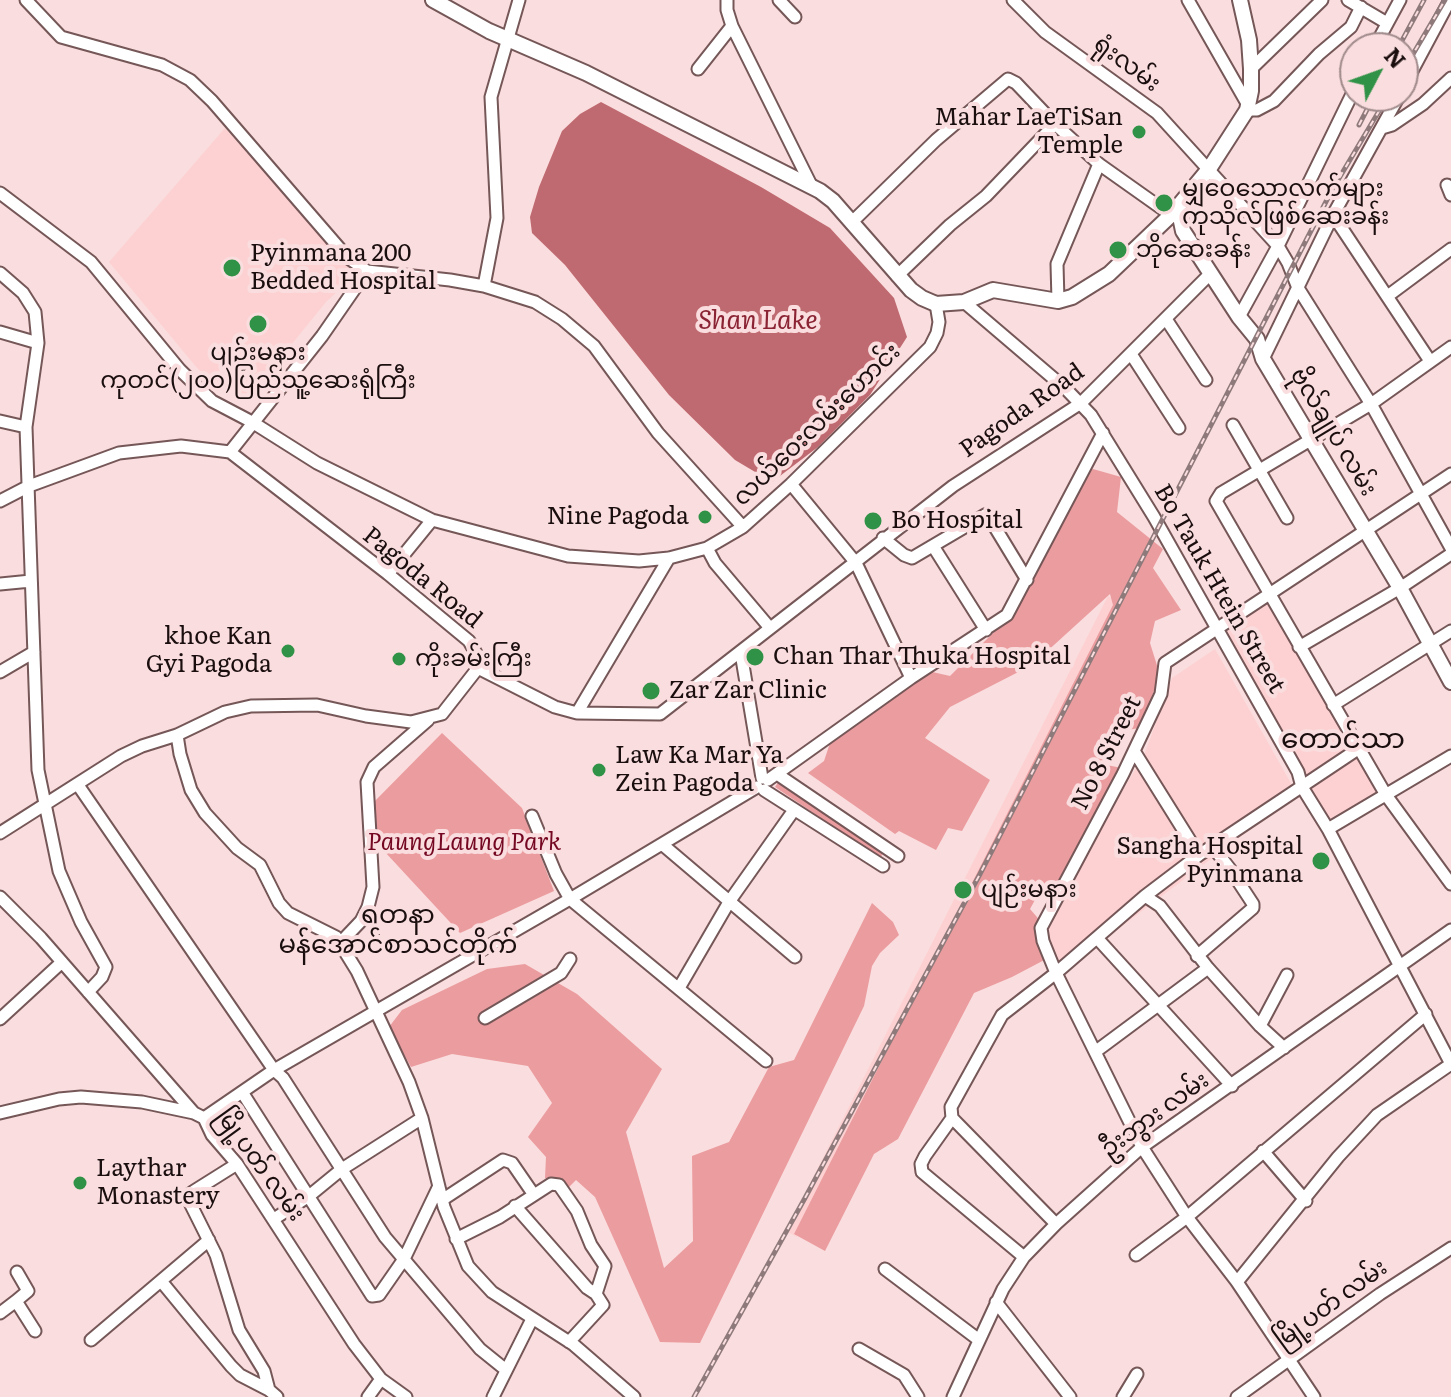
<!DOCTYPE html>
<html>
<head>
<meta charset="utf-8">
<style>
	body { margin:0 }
	#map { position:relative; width:1451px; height:1397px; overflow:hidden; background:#faddde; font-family:Literata,serif }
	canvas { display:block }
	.north { position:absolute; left:1339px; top:32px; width:80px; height:80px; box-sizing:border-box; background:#faddde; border:2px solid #a08a8b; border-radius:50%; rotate:49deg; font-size:22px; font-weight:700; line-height:32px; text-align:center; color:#1a0e0f }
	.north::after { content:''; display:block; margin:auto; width:28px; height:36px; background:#309246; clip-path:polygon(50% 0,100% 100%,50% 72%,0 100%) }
</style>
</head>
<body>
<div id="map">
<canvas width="1451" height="1397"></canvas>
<div class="north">N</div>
</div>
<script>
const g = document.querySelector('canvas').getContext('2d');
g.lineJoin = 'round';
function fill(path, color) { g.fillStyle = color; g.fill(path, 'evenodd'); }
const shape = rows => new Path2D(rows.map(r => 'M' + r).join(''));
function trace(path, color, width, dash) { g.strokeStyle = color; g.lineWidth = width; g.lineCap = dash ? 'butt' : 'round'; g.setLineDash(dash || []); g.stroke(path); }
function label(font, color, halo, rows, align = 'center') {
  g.font = font + ' Literata,"Noto Sans Myanmar",serif'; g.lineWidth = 8; g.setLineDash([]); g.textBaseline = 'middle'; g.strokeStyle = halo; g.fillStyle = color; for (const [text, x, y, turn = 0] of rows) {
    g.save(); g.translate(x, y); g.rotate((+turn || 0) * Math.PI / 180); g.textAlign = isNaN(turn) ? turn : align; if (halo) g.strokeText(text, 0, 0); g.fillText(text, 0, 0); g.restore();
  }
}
fill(shape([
	[225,128,355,275,326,302,244,403,198,369,109,262],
	[1108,596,1118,601,797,1237,786,1231],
	[1271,599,1386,795,1328,829,1223,631],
	[1215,649,1297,794,1061,972,1043,924,1145,753,1172,678]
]), '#fdd1d2');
fill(shape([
	[1093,469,1121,477,1117,512,1163,549,1153,568,1181,610,1155,621,1150,643,1160,675,1140,728,1119,731,1101,764,1122,768,1056,889,1036,898,1030,909,1043,924,1050,957,1012,977,974,993,898,1139,874,1154,825,1251,794,1234,1113,605,1110,594,1032,665,950,707,925,738,990,780,962,831,948,828,936,850,899,831,895,834,808,773,824,761,830,743,928,671,950,676,1015,611,1087,471],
	[442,733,522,808,554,891,460,933,372,838,370,806],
	[779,781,884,852,880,858,775,787],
	[872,903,893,922,899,935,880,953,872,966,864,1006,700,1343,660,1342,595,1197,576,1180,567,1189,558,1182,545,1178,546,1157,528,1137,552,1103,528,1066,452,1054,411,1067,389,1027,402,1010,487,969,525,964,577,994,662,1069,626,1132,664,1268,693,1241,692,1156,729,1142,769,1067,794,1060]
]), '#eb9c9f');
fill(shape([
	[601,102,761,187,830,228,894,298,907,337,870,395,818,447,772,482,735,460,669,395,565,265,532,233,530,217,539,187,562,131,580,114]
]), '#bf6a70');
const minor = shape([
	[26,0,61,37,162,65,190,80,212,101,347,257,367,271],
	[727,0,727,10,732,26,812,187],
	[779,0,795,17],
	[1013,0,1045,32,1157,113,1278,246,1288,263,1298,288,1371,404,1451,548],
	[1188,0,1248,105],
	[1348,0,1387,23],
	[1374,48,1400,0],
	[698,69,732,26],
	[1251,69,1322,0],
	[1403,88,1450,0],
	[1247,110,1257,110,1274,101,1319,54,1351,27,1361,7],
	[1382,128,1392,125,1423,104,1451,78],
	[1447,185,1451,195],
	[0,193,91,262,180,370,212,401,252,422,317,463,432,520,568,556,639,561,669,558,707,548,743,527,791,484,930,347,937,333,939,322,936,304],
	[1333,215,1430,361],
	[851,223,936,140,1008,79,1016,83,1055,124,1099,164,1171,215],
	[0,273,23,293,35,312,38,343],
	[897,276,950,225,986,196,1055,124],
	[484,286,497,218,491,97,519,0],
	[1389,295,1451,249],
	[1058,301,1057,264,1099,164],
	[964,302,1066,389,1091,415,1154,517,1298,772,1302,787,1328,829,1451,1064],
	[1239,317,1278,246,1355,88],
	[1166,319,1206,380],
	[0,332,38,343,26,427,38,770,59,871,81,922,106,967,102,977,88,992],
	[1451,347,1371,404,1221,493,1216,501,1386,795,1451,884],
	[1131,354,1179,428],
	[1263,359,1333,215,1399,96],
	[0,421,26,427],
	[1233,425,1287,518],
	[230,452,322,336,367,271,450,280,484,286,535,302,562,319,594,346,658,433,743,527],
	[791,484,856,563,911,678],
	[0,501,29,486,119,453,181,446,230,452,388,574,469,641,477,655,478,668,555,707,577,713,660,714,953,486,1081,403,1210,274],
	[883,538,904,555,912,558,985,515,990,519,1027,580],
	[933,546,986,630],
	[707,548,715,563,770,628],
	[388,574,432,520],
	[0,584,31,581],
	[1299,647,1400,588,1451,554],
	[741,653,762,778],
	[0,672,34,652],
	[1333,705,1451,631],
	[577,713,669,558],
	[177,735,180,754,191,790,205,813,237,848,260,865,279,903,288,913,336,937,357,971,409,1082,422,1118,444,1207,468,1266,492,1292,574,1345,634,1397],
	[1134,751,1199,855],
	[777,774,898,856],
	[768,780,911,678,1007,615,1103,433],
	[78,785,274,1070,283,1078,385,1237,480,1349,506,1370],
	[764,790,883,866],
	[532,816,556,874,570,899,766,1061],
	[1328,829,1451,756],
	[0,833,121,756,142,746,177,735,225,712,251,706,317,705,366,716,411,722,442,714,478,668],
	[663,845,795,957],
	[1145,896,1160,906,1208,968,1260,1026,1284,1048],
	[0,897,41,938,194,1113,204,1118,212,1135,237,1164,354,1344,381,1379,406,1397],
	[1097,938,1232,1086],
	[341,942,361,921,368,907,373,887,367,782,374,767,428,720],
	[1197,956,1253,908,1253,904,1230,869,1212,846],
	[679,988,729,902,794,810],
	[485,1018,561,973,570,959],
	[0,1019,62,962],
	[1260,1026,1287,975],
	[1095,1052,1208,968],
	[242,1092,372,1296,379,1295,404,1259,438,1188],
	[0,1113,59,1099,81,1097,142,1102,194,1113],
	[204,1118,274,1070,570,899,757,787],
	[952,1118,925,1156,921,1164,922,1172,1024,1257],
	[1263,1151,1306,1201],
	[237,1164,194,1191,190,1194,189,1201,216,1255,239,1330,264,1371,269,1390,277,1397],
	[442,1200,503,1160,512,1163,534,1195],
	[515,1206,587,1288,596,1294],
	[274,1219,309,1196,342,1169,422,1118],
	[1056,1224,958,1124,952,1118,951,1107,1002,1015,1056,973,1043,941,1041,928,1123,774,1161,694,1165,663,1451,474],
	[456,1239,500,1217,551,1184,559,1185,577,1211,591,1245,605,1266,596,1294,603,1305,569,1342],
	[1136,1255,1187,1217,1426,1014],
	[885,1269,979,1340],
	[17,1272,28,1291,16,1301,35,1331],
	[161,1281,231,1366,240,1375,269,1390],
	[1237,1282,1338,1157,1377,1115,1451,1064],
	[996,1302,1070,1397],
	[0,1313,16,1301],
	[91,1340,209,1240],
	[859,1349,904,1375,918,1397],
	[368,1397,381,1379],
	[493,1397,532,1319],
	[953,1397,1003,1289,1024,1257,1056,1224,1142,1147,1451,930],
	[1123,1397,1137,1374],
	[1237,1397,1380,1294,1451,1248],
	[1314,1397,1237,1282,1187,1217,1142,1147,1056,973,1145,896,1199,855,1358,749]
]);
const major = shape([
	[433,0,489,31,586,73,820,191,833,201,911,290,922,298,936,304,964,302,993,290,1058,301,1072,297,1109,274,1171,215,1209,169,1247,110,1251,91,1251,69,1249,40,1240,0],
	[1178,207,1183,231,1239,317,1257,339,1263,359,1400,588,1451,682]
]);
trace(minor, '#755758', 15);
trace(major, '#755758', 18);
trace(minor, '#fff', 11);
trace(major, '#fff', 14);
const rail = shape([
	[1398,48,1424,0],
	[1403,71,1445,0],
	[1359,125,1374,96],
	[694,1397,805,1198,980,874,1332,190,1388,96]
]);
trace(rail, '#8f7a7b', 5);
trace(rail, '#faddde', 2, [6]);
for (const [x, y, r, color] of [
	[1139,132,8,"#309246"],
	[1164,203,10,"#309246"],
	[1118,250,10,"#309246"],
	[232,268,10,"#309246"],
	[258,324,10,"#309246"],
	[705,517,8,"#309246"],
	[873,521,10,"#309246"],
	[288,651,8,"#309246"],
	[755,657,10,"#309246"],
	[399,659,8,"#309246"],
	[651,691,10,"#309246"],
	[599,770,8,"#309246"],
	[1321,861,10,"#309246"],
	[963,890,10,"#309246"],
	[80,1183,8,"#309246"]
]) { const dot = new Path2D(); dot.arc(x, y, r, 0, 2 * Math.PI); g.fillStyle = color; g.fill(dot); trace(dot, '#faddde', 3); }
label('24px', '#1a0e0f', '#faddde', [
	["ရုံးလမ်း",1127,64,37],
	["Pagoda Road",1022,411,-35],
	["လယ်ဝေးလမ်းဟောင်း",817,425,-44],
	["ဗိုလ်ချုပ် လမ်း",1333,432,59],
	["Pagoda Road",422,578,39],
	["Bo Tauk Htein Street",1219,589,60],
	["No 8 Street",1107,753,-63],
	["ဦးဘွား လမ်း",1155,1115,-36],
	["မြို့ပတ် လမ်း",260,1165,54],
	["မြို့ပတ် လမ်း",1331,1304,-36]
]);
label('24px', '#1a0e0f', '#faddde', [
	["Mahar LaeTiSan",1123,118,"right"],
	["Temple",1123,146,"right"],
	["မျှဝေသောလက်များ",1182,189],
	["ကုသိုလ်ဖြစ်ဆေးခန်း",1182,217],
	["ဘိုဆေးခန်း",1136,250],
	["Pyinmana 200",250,254],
	["Bedded Hospital",250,282],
	["ပျဉ်းမနား",258,353,"center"],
	["ကုတင်(၂၀၀)ပြည်သူ့ဆေးရုံကြီး",258,381,"center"],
	["Nine Pagoda",689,517,"right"],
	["Bo Hospital",891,521],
	["khoe Kan",272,637,"right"],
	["Gyi Pagoda",272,665,"right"],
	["Chan Thar Thuka Hospital",773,657],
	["ကိုးခမ်းကြီး",415,659],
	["Zar Zar Clinic",669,691],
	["Law Ka Mar Ya",615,756],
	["Zein Pagoda",615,784],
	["Sangha Hospital",1303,847,"right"],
	["Pyinmana",1303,875,"right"],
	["ပျဉ်းမနား",981,890],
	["Laythar",96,1169],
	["Monastery",96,1197]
], 'left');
label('italic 24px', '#740721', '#faddde', [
	["PaungLaung Park",464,843]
]);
label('italic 26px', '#8a2333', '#faddde', [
	["Shan Lake",758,321]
]);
label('26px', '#1a0e0f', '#faddde', [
	["ရတနာ",398,915],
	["မန်အောင်စာသင်တိုက်",398,945]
]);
label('28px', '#1a0e0f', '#faddde', [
	["တောင်သာ",1343,740]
]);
</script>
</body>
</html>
